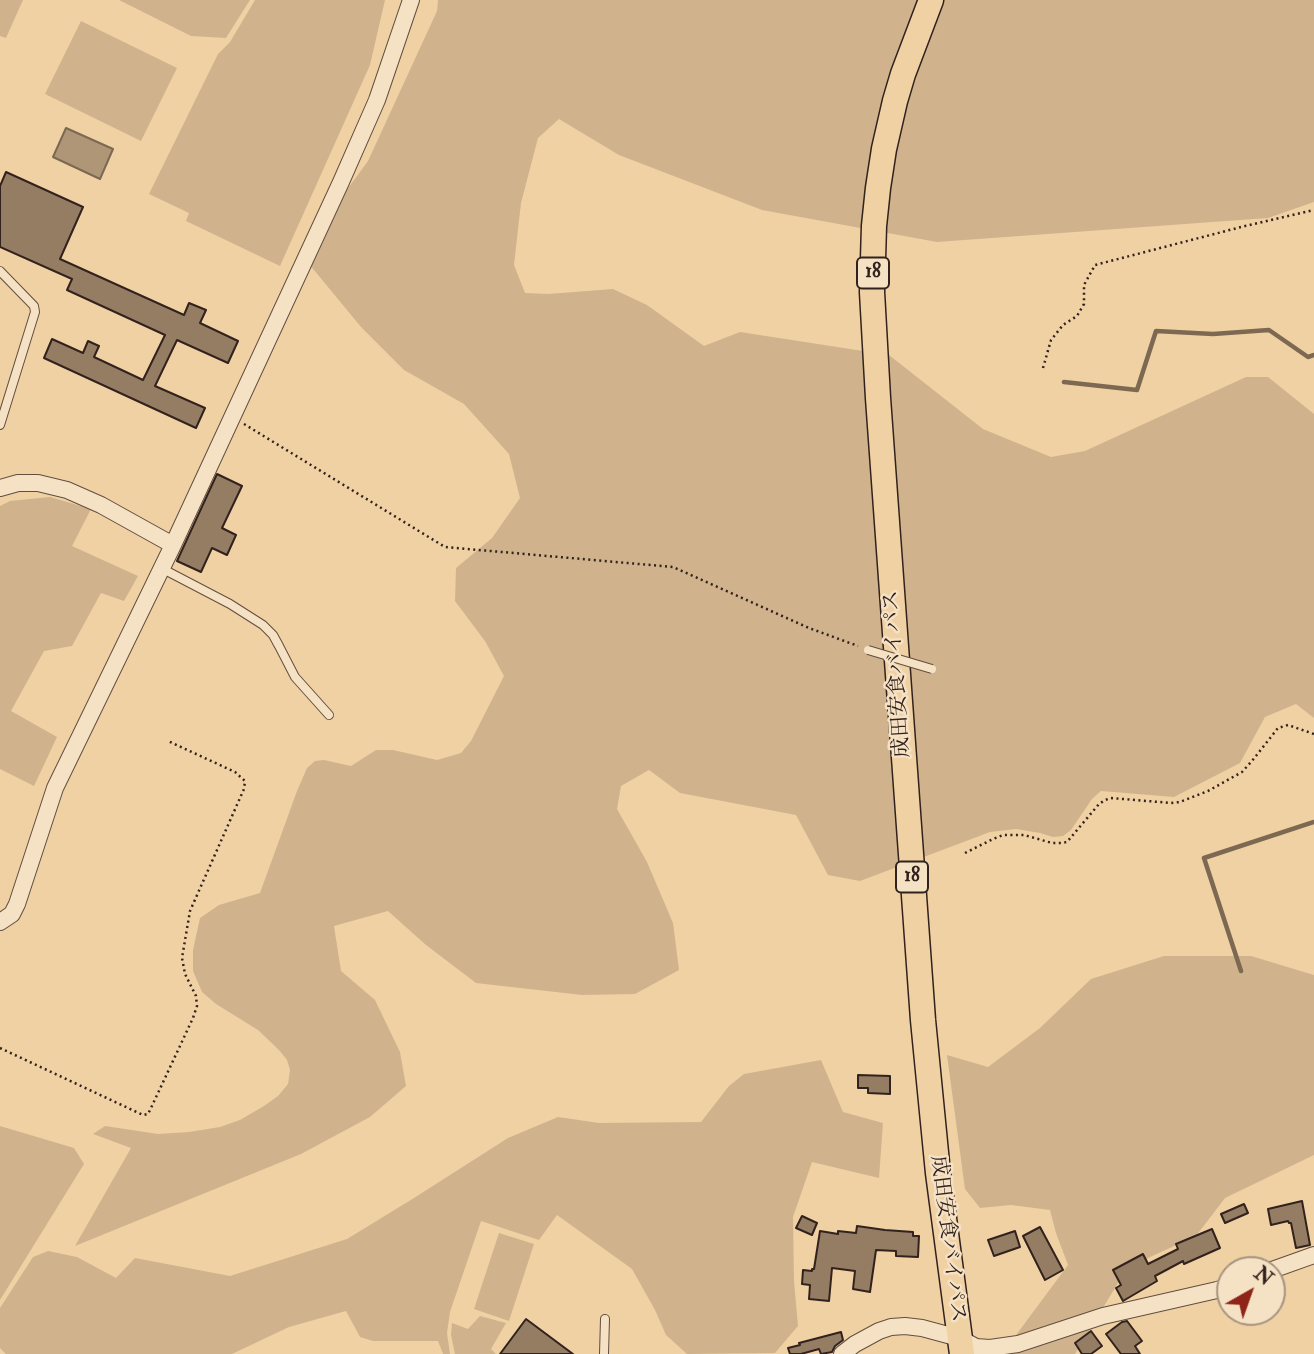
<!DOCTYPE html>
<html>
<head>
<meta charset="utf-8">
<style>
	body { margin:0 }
	#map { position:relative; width:1314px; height:1354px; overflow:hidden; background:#f0d1a4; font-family:"IM FELL Double Pica",serif }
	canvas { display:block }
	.north { position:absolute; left:1216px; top:1256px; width:70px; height:70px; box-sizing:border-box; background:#f5e1c4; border:2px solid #a79581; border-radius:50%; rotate:40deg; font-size:19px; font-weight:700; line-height:28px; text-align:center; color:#32221d }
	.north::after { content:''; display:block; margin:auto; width:24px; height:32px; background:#8f2418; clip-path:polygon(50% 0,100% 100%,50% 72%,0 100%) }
</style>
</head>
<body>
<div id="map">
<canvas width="1314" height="1354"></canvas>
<div class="north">N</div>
</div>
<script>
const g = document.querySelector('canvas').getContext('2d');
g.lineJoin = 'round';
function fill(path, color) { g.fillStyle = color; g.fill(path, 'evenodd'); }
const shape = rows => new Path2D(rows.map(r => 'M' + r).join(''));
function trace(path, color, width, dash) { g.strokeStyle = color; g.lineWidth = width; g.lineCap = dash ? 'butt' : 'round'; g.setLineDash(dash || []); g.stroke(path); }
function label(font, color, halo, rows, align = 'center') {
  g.font = font + ' "IM FELL Double Pica","Noto Serif JP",serif'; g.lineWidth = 5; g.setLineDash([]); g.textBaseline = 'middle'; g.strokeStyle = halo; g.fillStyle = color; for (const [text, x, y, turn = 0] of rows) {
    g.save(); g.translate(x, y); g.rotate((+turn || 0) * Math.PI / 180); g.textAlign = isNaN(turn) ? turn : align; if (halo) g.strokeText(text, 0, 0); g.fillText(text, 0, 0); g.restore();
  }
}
fill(shape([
	[0,0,23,0,6,38,0,36],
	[119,0,250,0,226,38,191,36],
	[255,0,385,0,370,65,280,266,186,221,189,213,149,194,218,54,230,42],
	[438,0,1314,0,1314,202,1268,218,937,242,762,210,619,155,559,119,538,138,521,203,514,265,525,293,548,294,613,289,647,305,704,346,740,332,889,355,983,429,1051,457,1085,451,1246,377,1268,377,1314,414,1314,718,1296,704,1265,717,1240,763,1174,797,1101,791,1092,799,1071,830,1063,836,1053,837,1040,833,1016,829,990,832,860,881,828,875,796,815,680,793,649,770,621,786,617,809,647,862,673,923,679,970,635,994,582,995,476,983,426,945,388,911,334,926,341,971,375,1000,400,1052,406,1086,370,1117,301,1154,75,1246,131,1148,93,1134,105,1126,158,1134,189,1132,220,1127,240,1120,264,1106,278,1096,288,1084,290,1070,287,1060,279,1050,258,1030,216,1004,202,992,193,971,193,950,200,918,219,905,260,893,297,791,307,768,315,761,324,760,351,766,376,750,393,750,437,760,461,753,471,741,504,676,485,641,455,601,456,568,492,538,520,498,509,454,464,404,404,370,361,327,309,264,324,221,368,161,437,11],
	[81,21,177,68,141,141,45,94],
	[50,497,91,509,72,546,138,576,124,601,101,593,72,646,44,651,11,711,57,737,34,786,0,769,0,506,10,501],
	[1164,956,1251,956,1314,975,1314,1155,1225,1198,1196,1236,1148,1258,1121,1278,1075,1354,1002,1354,1068,1265,1056,1233,1050,1210,1011,1205,980,1208,965,1189,947,1055,988,1067,1040,1028,1091,979],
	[821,1060,843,1112,883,1123,879,1178,812,1162,793,1217,794,1281,798,1326,775,1353,687,1354,666,1335,655,1310,632,1269,557,1215,539,1240,481,1221,450,1312,447,1333,450,1354,443,1354,438,1341,373,1341,360,1337,346,1311,289,1327,232,1354,6,1354,0,1348,0,1308,33,1257,48,1251,77,1257,116,1278,135,1258,230,1276,347,1239,414,1198,508,1138,558,1117,599,1123,701,1122,729,1086,744,1074],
	[0,1126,74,1148,84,1164,0,1300],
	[499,1233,534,1244,509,1321,474,1309],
	[480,1316,506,1323,491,1349,496,1354,455,1354,451,1335,452,1323,468,1329]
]), '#d0b38d');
const water = shape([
	[66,128,113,149,100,179,53,157,66,128]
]);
fill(water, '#af9676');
trace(water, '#7d6852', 2);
trace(shape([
	[1064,382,1137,390,1156,331,1213,334,1269,330,1308,357,1314,355],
	[1241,971,1204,858,1314,822]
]), '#7d6852', 4.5);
const building = shape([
	[6,172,83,207,60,259,184,315,189,303,206,310,200,323,238,341,228,363,177,340,155,386,205,408,196,428,44,358,52,339,83,353,88,341,99,346,94,357,143,380,165,335,67,290,72,279,0,247,0,186,6,172],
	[217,474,242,486,222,528,236,535,227,555,212,548,201,572,177,561,217,474],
	[858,1075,890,1076,890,1094,868,1093,868,1088,858,1088,858,1075],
	[1302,1201,1310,1245,1296,1248,1291,1223,1289,1223,1288,1221,1271,1225,1268,1209,1302,1201],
	[1244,1204,1248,1213,1225,1223,1221,1214,1244,1204],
	[802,1216,817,1223,812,1235,796,1228,802,1216],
	[857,1226,885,1230,913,1232,913,1236,919,1236,918,1257,896,1256,896,1251,876,1250,870,1292,853,1289,855,1271,832,1268,829,1301,809,1299,810,1285,802,1284,803,1270,812,1271,812,1269,814,1269,820,1231,838,1234,838,1231,856,1233,857,1226],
	[1040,1227,1063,1270,1045,1280,1023,1236,1040,1227],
	[1212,1229,1220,1248,1184,1264,1183,1261,1155,1276,1157,1281,1123,1301,1116,1288,1121,1285,1113,1270,1143,1254,1148,1264,1178,1249,1176,1244,1212,1229],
	[1015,1231,1020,1247,994,1256,988,1240,1015,1231],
	[526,1319,573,1354,500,1354,526,1319],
	[1127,1321,1142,1341,1135,1346,1140,1354,1121,1354,1106,1334,1122,1322,1127,1321],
	[1091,1331,1102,1346,1091,1354,1082,1354,1075,1343,1091,1331],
	[841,1332,843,1340,835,1346,832,1352,821,1354,819,1349,801,1354,790,1354,788,1348,800,1345,799,1343,841,1332]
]);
fill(building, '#957d63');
trace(building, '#32221d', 2);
const lane = shape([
	[0,271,34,306,35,312,0,425],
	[161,568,230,604,263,625,273,635,279,646,295,677,329,715],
	[604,1354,605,1319]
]);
const street = shape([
	[0,488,18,483,38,483,67,490,101,505,173,545],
	[0,922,12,914,17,904,55,788,173,545,341,182,377,100,411,0],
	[1272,1270,1314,1255],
	[842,1354,855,1344,879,1331,891,1327,905,1326,922,1328,959,1338,976,1347,990,1348,1018,1344,1103,1316,1217,1290,1230,1286]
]);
const primary = shape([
	[931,0,903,74,895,101,884,149,878,188,874,226,872,292,878,398,923,1020,938,1173,962,1354]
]);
trace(lane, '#624e3f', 10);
trace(street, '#624e3f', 18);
trace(primary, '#32221d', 27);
trace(shape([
	[1043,368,1051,340,1063,325,1077,316,1084,304,1084,285,1095,265,1245,226,1314,210],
	[244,424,445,547,673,567,809,628,858,646],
	[965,853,993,839,1003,835,1024,835,1052,843,1061,843,1067,842,1099,804,1105,800,1111,798,1171,803,1180,802,1208,791,1242,772,1252,761,1278,728,1288,725,1314,734],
	[0,1048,143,1115,148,1114,151,1108,193,1018,197,1006,196,996,185,974,182,958,190,911,244,789,245,781,235,772,168,741]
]), '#32221d', 2.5, [2, 3.5]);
trace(lane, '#f5e1c4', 8);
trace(street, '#f5e1c4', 16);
trace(primary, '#f0d1a4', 24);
const laneBridge = shape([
	[868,650,932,669]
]);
trace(laneBridge, '#624e3f', 10, []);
trace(laneBridge, '#f5e1c4', 8);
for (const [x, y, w] of [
	[873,273,32],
	[912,877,32]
]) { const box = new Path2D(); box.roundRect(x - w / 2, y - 15.5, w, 31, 5); g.fillStyle = '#f5e1c4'; g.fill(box); trace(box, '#32221d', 2); }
label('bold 19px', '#32221d', null, [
	["18",873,273],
	["18",912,877]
]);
label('21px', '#32221d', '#f5e1c4', [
	["成田安食バイパス",898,674,-94],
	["成田安食バイパス",947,1239,83]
]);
</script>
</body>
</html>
